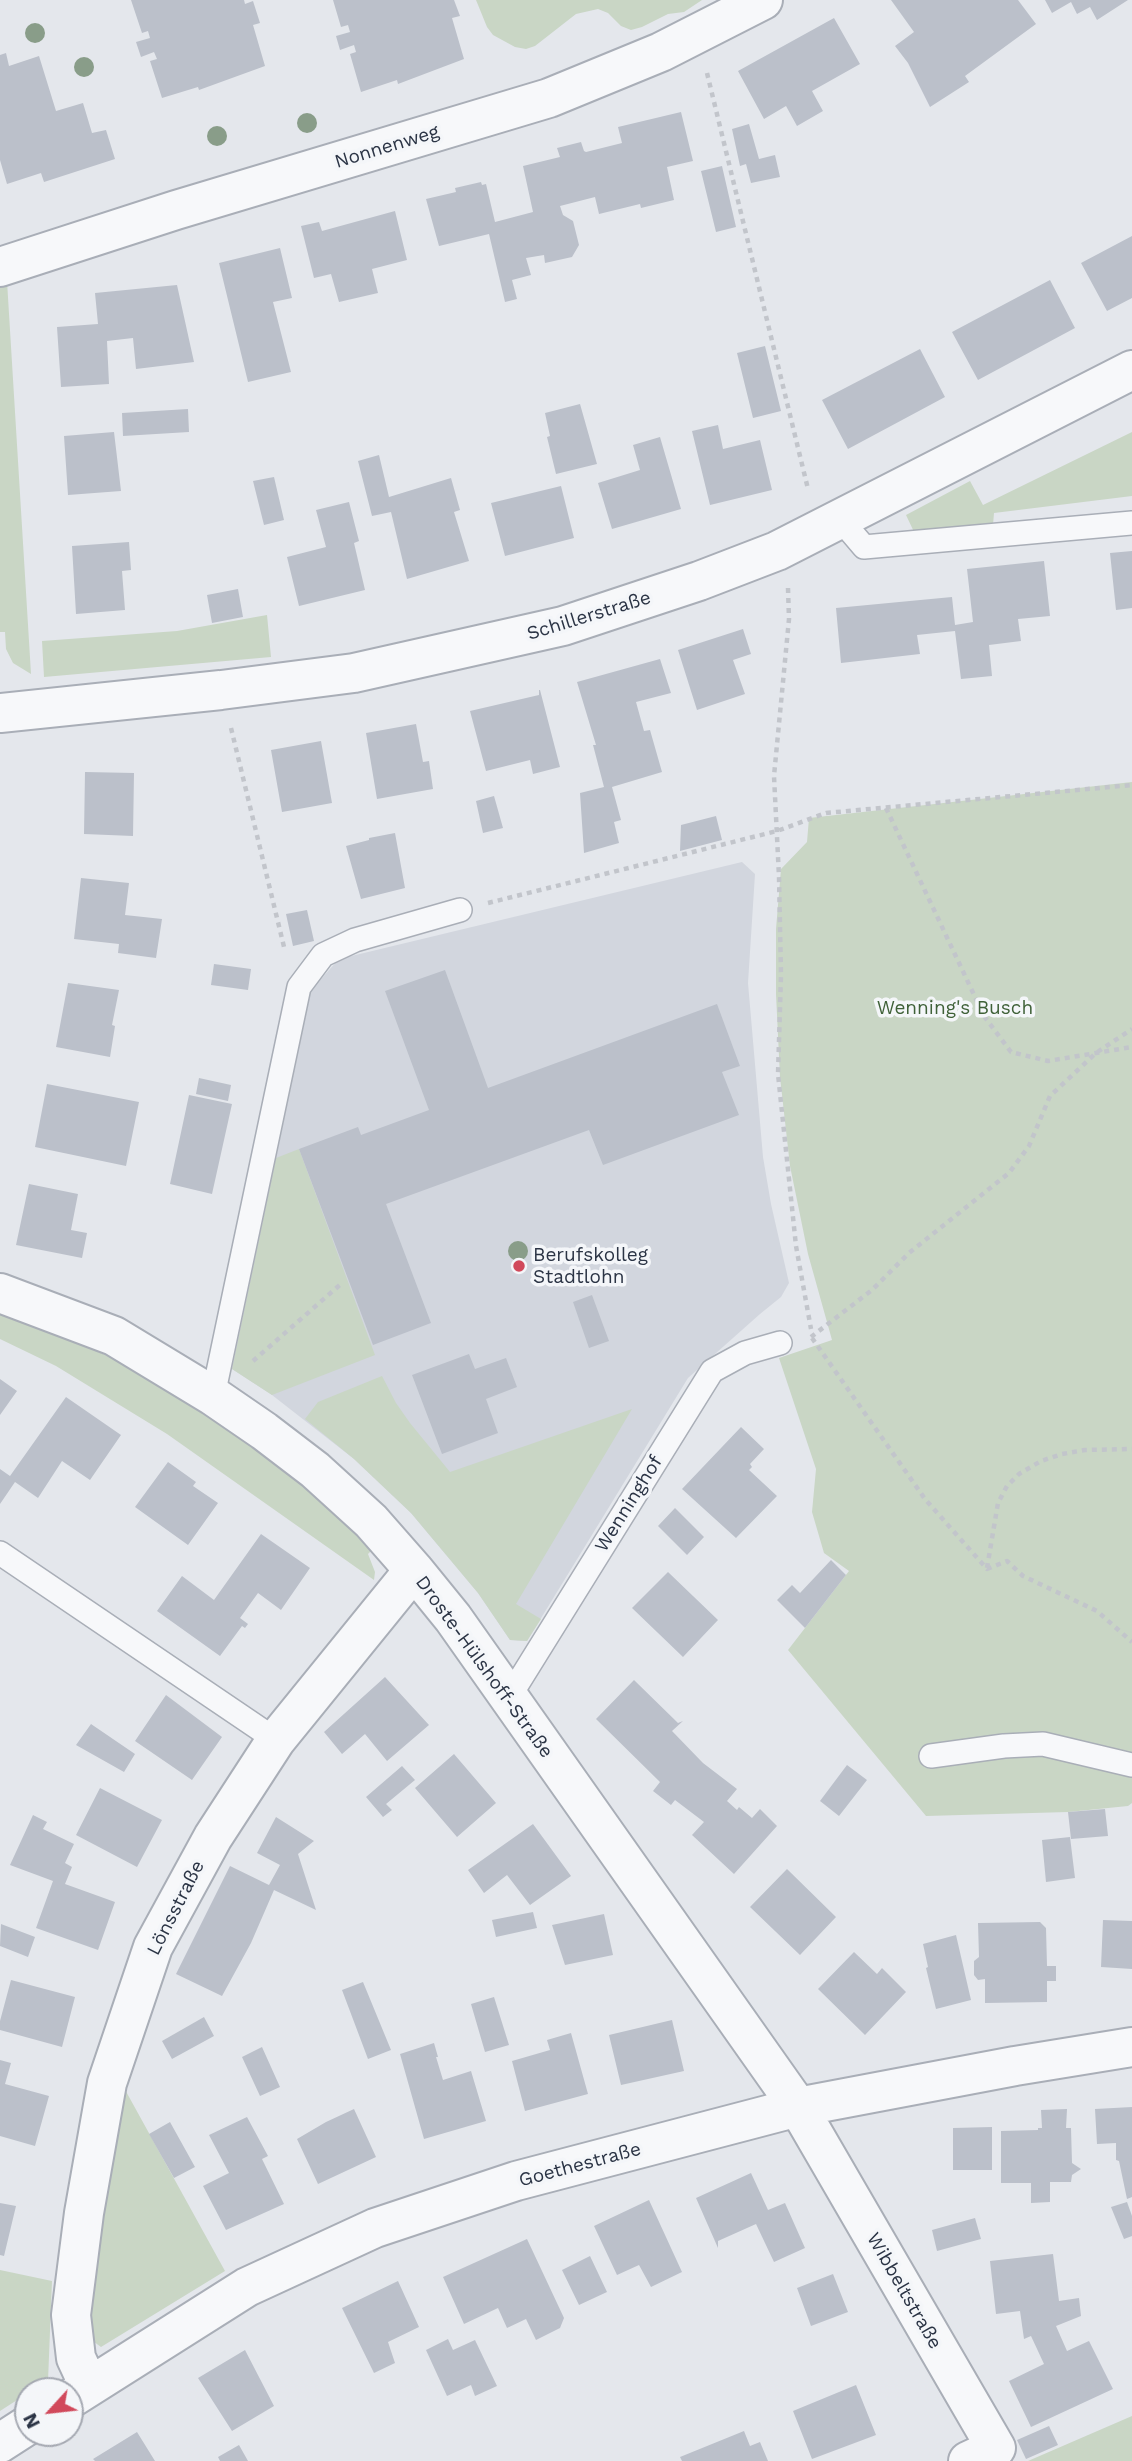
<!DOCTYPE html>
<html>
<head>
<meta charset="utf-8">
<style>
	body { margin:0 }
	#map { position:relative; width:1132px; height:2461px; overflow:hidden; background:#e4e7ec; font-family:"Work Sans",sans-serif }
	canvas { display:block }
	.north { position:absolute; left:14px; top:2377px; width:70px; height:70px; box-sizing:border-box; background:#f4f6f9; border:2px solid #a4a8b1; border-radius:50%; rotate:243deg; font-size:19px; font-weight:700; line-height:28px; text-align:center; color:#2b3445 }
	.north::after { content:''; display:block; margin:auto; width:24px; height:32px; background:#d1495b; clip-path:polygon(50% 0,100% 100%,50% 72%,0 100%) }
</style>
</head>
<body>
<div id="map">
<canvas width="1132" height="2461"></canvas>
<div class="north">N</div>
</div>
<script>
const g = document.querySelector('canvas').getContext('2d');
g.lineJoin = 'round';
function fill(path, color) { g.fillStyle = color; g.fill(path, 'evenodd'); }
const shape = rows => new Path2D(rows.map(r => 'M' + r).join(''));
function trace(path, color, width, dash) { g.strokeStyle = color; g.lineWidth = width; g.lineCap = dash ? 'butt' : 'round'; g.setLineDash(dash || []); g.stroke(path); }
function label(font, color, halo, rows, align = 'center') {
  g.font = font + ' "Work Sans",sans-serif'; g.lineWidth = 7; g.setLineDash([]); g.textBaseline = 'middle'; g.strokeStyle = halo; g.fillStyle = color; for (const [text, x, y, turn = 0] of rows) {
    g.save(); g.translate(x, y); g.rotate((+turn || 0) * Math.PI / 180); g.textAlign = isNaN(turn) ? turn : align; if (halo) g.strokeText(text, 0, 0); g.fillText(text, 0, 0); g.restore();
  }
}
fill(shape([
	[742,862,755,874,748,983,763,1157,771,1204,789,1283,781,1297,760,1314,688,1378,527,1641,510,1640,478,1593,411,1513,354,1459,272,1395,232,1369,311,990,339,959]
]), '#d2d6de');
fill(shape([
	[476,0,702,0,684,12,668,14,642,27,631,30,621,26,608,13,598,9,576,14,535,46,526,49,515,47,493,35,487,27],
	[7,281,31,674,13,663,6,649,5,632,0,632,0,285],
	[1132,432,1132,496,994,513,993,525,915,534,906,515,970,481,983,505],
	[267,615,271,657,44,677,42,641,177,631],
	[1132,782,1132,1803,1128,1806,1068,1812,926,1816,788,1650,849,1571,824,1553,812,1512,816,1469,779,1358,832,1340,808,1254,790,1166,780,1077,776,994,776,929,781,869,807,842,809,818],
	[299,1149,375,1355,272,1395,232,1369,276,1158],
	[0,1313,45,1328,152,1376,294,1470,376,1546,368,1554,375,1572,374,1580,167,1434,56,1366,0,1339],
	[382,1376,396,1403,410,1423,450,1472,632,1409,516,1604,541,1619,527,1641,510,1640,478,1593,411,1513,354,1459,305,1419,318,1402],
	[123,2086,225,2271,101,2347,90,2339,87,2327,96,2220],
	[0,2270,52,2281,48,2381,28,2391,28,2393,0,2411],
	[1132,2416,1132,2461,1028,2461]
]), '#c9d6c5');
fill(shape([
	[131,0,244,0,245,4,253,1,260,23,253,25,265,66,199,90,198,87,162,98,150,61,157,59,154,52,141,57,136,42,150,38,148,31,142,33],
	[333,0,454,0,460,16,452,18,464,59,398,84,397,80,361,92,350,54,356,52,354,45,340,50,336,36,350,32,348,25,341,27],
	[891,0,1018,0,1036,24,965,76,969,82,930,107,908,63,895,46,914,32],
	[1045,0,1128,0,1097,20,1090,7,1077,14,1071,2,1052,13],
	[834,18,860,64,812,91,823,111,797,126,786,106,764,119,738,71],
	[6,53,9,66,39,56,56,111,83,103,92,133,106,130,115,159,44,182,41,173,7,184,0,160,0,55],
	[681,112,693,161,667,167,674,200,641,208,640,204,599,214,595,197,560,206,563,215,573,221,579,245,572,257,545,263,544,255,526,258,531,275,512,280,517,299,505,302,489,234,439,246,426,199,456,192,455,188,481,182,482,185,486,184,495,222,533,212,523,166,560,157,557,148,581,142,584,151,586,152,622,143,618,127],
	[749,124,759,159,775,155,780,177,751,183,746,164,740,166,732,129],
	[722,166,736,227,716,232,701,171],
	[395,211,407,260,372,269,378,293,339,302,331,274,314,278,301,226,319,222,322,231],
	[1132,236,1132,298,1107,311,1081,263],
	[280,248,292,298,273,302,291,372,248,382,219,263],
	[1050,280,1075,328,978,380,952,332],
	[177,285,194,362,136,369,133,338,107,341,109,384,61,387,57,327,98,324,95,293],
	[765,346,781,411,753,418,737,353],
	[920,349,945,397,848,449,822,400],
	[580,404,597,464,556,474,547,437,550,436,545,413],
	[188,409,189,432,123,436,122,413],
	[718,425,723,449,760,440,772,490,710,505,692,431],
	[114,432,121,491,68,495,64,436],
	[660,437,681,509,612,529,598,483,640,470,633,445],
	[379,455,389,497,451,478,460,510,454,512,469,561,407,579,391,512,372,516,358,461],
	[274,477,284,520,264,525,253,481],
	[561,486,574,538,505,556,491,503],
	[349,502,359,541,354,543,365,590,299,606,287,557,326,547,316,510],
	[129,542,131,570,122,571,125,610,76,614,72,546],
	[1132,551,1132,608,1116,610,1110,553],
	[1044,561,1050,616,1018,619,1021,641,989,645,992,676,961,679,955,631,917,635,920,654,841,663,836,608,952,597,955,625,973,622,967,569],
	[238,589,243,617,212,623,207,595],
	[743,629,751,654,733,660,745,694,697,710,678,650],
	[660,659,671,693,636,702,644,731,650,730,662,772,612,787,621,820,614,822,619,843,584,853,580,793,604,787,593,745,596,745,577,682],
	[539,690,540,690,560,767,533,774,530,760,486,771,470,711,539,695],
	[416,724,423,762,429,761,433,789,377,799,366,733],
	[321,741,332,803,282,812,271,750],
	[85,772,134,773,133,836,84,834],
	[494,796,503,828,483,833,476,801],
	[716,816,722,840,680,851,681,825],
	[395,833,405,888,361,899,346,846,369,840,369,838],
	[81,878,129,883,125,915,162,919,156,958,118,953,119,944,74,939],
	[307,910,314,941,293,946,286,914],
	[214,964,251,969,248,990,211,985],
	[445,970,488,1088,717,1004,740,1066,722,1072,739,1115,603,1165,589,1130,386,1204,431,1323,373,1345,299,1149,358,1127,361,1135,429,1110,385,991],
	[68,983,119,990,112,1025,115,1026,110,1057,56,1047],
	[199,1078,231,1085,228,1101,196,1094],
	[47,1084,139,1102,126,1166,35,1147],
	[189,1095,232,1104,212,1194,170,1184],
	[29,1184,78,1194,71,1230,87,1233,82,1258,16,1245],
	[592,1295,609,1341,589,1348,573,1302],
	[469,1354,475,1369,506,1358,517,1387,486,1399,498,1433,442,1454,412,1375],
	[0,1379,17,1391,0,1415],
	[66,1397,121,1435,90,1480,62,1461,38,1498,15,1482,0,1504,0,1469,10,1476],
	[741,1427,764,1449,750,1464,752,1467,749,1470,777,1496,736,1538,682,1489],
	[168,1462,196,1482,193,1486,218,1503,188,1545,135,1507],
	[675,1508,704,1537,687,1555,658,1526],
	[261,1534,310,1568,281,1610,258,1593,240,1618,248,1624,245,1628,242,1626,220,1656,157,1611,182,1576,214,1600],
	[831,1560,846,1575,805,1628,777,1600,792,1585,800,1593],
	[668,1572,718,1620,683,1657,632,1608],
	[385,1677,429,1725,387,1761,365,1734,342,1754,324,1732],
	[634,1680,678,1723,683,1721,672,1731,703,1763,737,1789,727,1801,737,1810,739,1807,752,1818,760,1809,777,1826,734,1874,692,1835,704,1822,675,1800,671,1805,653,1791,660,1782,596,1719],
	[166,1695,222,1737,192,1780,135,1741],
	[91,1724,135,1754,124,1772,76,1745],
	[454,1754,496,1803,457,1837,415,1788],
	[847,1765,867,1780,839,1816,820,1801],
	[402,1766,415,1780,386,1804,392,1810,383,1817,366,1797],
	[100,1788,162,1820,137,1867,76,1835],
	[1105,1809,1108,1836,1071,1839,1068,1812],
	[33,1815,47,1822,43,1829,74,1844,65,1863,72,1867,65,1884,115,1902,98,1950,36,1928,53,1881,10,1865],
	[276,1817,314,1841,298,1854,316,1910,274,1890,251,1943,222,1996,176,1974,230,1866,269,1885,280,1865,257,1853],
	[533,1824,571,1876,530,1905,507,1875,484,1893,468,1870],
	[1070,1837,1075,1878,1046,1882,1042,1840],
	[787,1869,836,1917,800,1955,750,1907],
	[533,1912,537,1928,496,1937,492,1920],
	[604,1914,613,1955,565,1965,552,1925],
	[1103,1920,1132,1921,1132,1969,1101,1967],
	[1040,1922,1046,1928,1047,1966,1056,1966,1056,1981,1047,1981,1047,2002,985,2003,985,1979,978,1980,974,1975,974,1961,979,1957,978,1923],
	[1,1924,35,1937,28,1957,0,1946],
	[956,1935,971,2000,936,2009,926,1968,928,1967,923,1944],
	[854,1952,877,1974,882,1968,906,1992,865,2035,818,1989],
	[11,1980,75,1997,62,2047,0,2030,0,2021],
	[363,1982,391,2050,368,2059,342,1990],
	[494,1997,509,2045,485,2052,471,2004],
	[204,2017,214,2036,172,2059,162,2041],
	[672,2020,684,2071,621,2085,609,2035],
	[571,2033,588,2094,525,2111,512,2061,550,2050,547,2040],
	[434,2043,438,2057,436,2057,443,2080,471,2071,486,2121,424,2139,400,2054],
	[262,2047,280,2087,260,2096,242,2057],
	[0,2060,11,2063,5,2084,49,2096,35,2146,0,2136],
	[1132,2107,1132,2197,1127,2199,1119,2161,1116,2160,1116,2143,1097,2144,1095,2109],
	[354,2109,376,2157,318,2184,297,2139,326,2122],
	[1067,2109,1066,2128,1071,2128,1072,2163,1081,2169,1072,2175,1071,2182,1050,2182,1050,2202,1031,2203,1031,2183,1001,2183,1001,2131,1038,2130,1038,2128,1042,2128,1041,2110],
	[247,2117,268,2156,262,2159,284,2204,226,2230,203,2186,229,2173,209,2135],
	[170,2122,195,2167,174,2178,149,2134],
	[992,2127,992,2170,953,2170,953,2128],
	[751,2173,768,2210,785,2203,805,2248,774,2262,756,2224,718,2241,718,2248,696,2198],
	[649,2200,682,2272,651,2287,639,2265,617,2275,594,2226],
	[1127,2202,1132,2216,1132,2236,1124,2239,1111,2207],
	[0,2203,16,2206,4,2256,0,2255],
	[975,2218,981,2239,937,2251,932,2230],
	[527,2239,564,2318,560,2328,536,2340,526,2319,507,2328,498,2308,464,2324,443,2277],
	[1053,2254,1059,2301,1079,2298,1081,2316,1056,2326,1067,2351,1089,2341,1113,2389,1031,2427,1009,2381,1044,2364,1031,2336,1024,2339,1020,2311,996,2314,990,2261],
	[590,2256,607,2292,579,2305,562,2270],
	[833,2274,848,2312,811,2326,797,2288],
	[398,2281,419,2327,388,2342,395,2363,374,2373,342,2308],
	[448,2339,453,2350,475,2340,497,2386,475,2396,471,2385,447,2396,426,2350],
	[245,2350,274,2406,232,2431,198,2378],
	[856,2385,876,2435,812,2459,793,2411],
	[1049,2426,1058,2445,1026,2459,1017,2440],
	[744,2431,750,2446,760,2442,768,2461,682,2461,680,2457],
	[137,2432,155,2461,95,2461,93,2459],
	[239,2445,248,2461,220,2461,218,2457]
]), '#bbc0ca');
const lane = shape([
	[841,520,864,547,1132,523],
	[213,1396,299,987,323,955,355,940,460,910],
	[0,1553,276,1740],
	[508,1699,712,1371,745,1353,780,1343],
	[931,1756,1004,1746,1043,1744,1132,1765]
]);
const street = shape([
	[0,267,176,210,549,98,661,52,763,0],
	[0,713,221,690,354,673,563,626,699,581,777,551,1132,370],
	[0,1293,114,1336,213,1396,264,1431,315,1470,371,1521,414,1570,453,1618,798,2107,996,2448,968,2461],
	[89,2386,76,2358,71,2315,84,2213,107,2083,153,1947,213,1837,276,1740,414,1570],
	[70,2399,247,2287,375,2228,516,2181,798,2107,1015,2066,1132,2047],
	[0,2443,28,2425]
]);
trace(lane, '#a9aeb7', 26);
trace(street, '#a9aeb7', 42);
trace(shape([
	[707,73,808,489],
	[788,588,789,619,774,776,779,877,781,975,778,1074,796,1246,811,1329],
	[231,728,285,951],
	[886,808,984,1016,1011,1052,1048,1061,1132,1047],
	[488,903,777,831,826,813,1132,785],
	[811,1337,872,1290,909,1253,1009,1173,1029,1146,1050,1096,1096,1053,1132,1029],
	[812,1338,925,1499,987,1569,1007,1561,1023,1576,1097,1611,1132,1642],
	[253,1361,342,1283],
	[987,1568,998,1503,1007,1486,1019,1474,1041,1461,1062,1454,1085,1450,1132,1449]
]), '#c2c5cb', 4.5, [5, 5]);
trace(lane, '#f7f8fa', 23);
trace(street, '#f7f8fa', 38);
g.fillStyle = '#899d89';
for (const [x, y] of [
	[35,33],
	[84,67],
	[307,123],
	[217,136],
	[518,1251]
]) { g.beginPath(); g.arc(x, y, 10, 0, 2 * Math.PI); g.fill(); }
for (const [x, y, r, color] of [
	[519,1266,7,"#d1495b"]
]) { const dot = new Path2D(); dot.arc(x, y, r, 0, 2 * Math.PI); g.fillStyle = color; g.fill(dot); trace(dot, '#f4f6f9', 2.5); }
label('19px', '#2b3445', '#f4f6f9', [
	["Nonnenweg",387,147,-17],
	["Schillerstraße",589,616,-17],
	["Wenninghof",629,1504,-58],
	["Droste-Hülshoff-Straße",484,1667,54],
	["Lönsstraße",176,1908,-63],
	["Goethestraße",580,2165,-15],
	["Wibbeltstraße",904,2291,60]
]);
label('19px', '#3f6138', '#f4f6f9', [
	["Wenning's Busch",955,1008]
]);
label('19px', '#2b3445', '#f4f6f9', [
	["Berufskolleg",533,1255],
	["Stadtlohn",533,1277]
], 'left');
</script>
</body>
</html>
